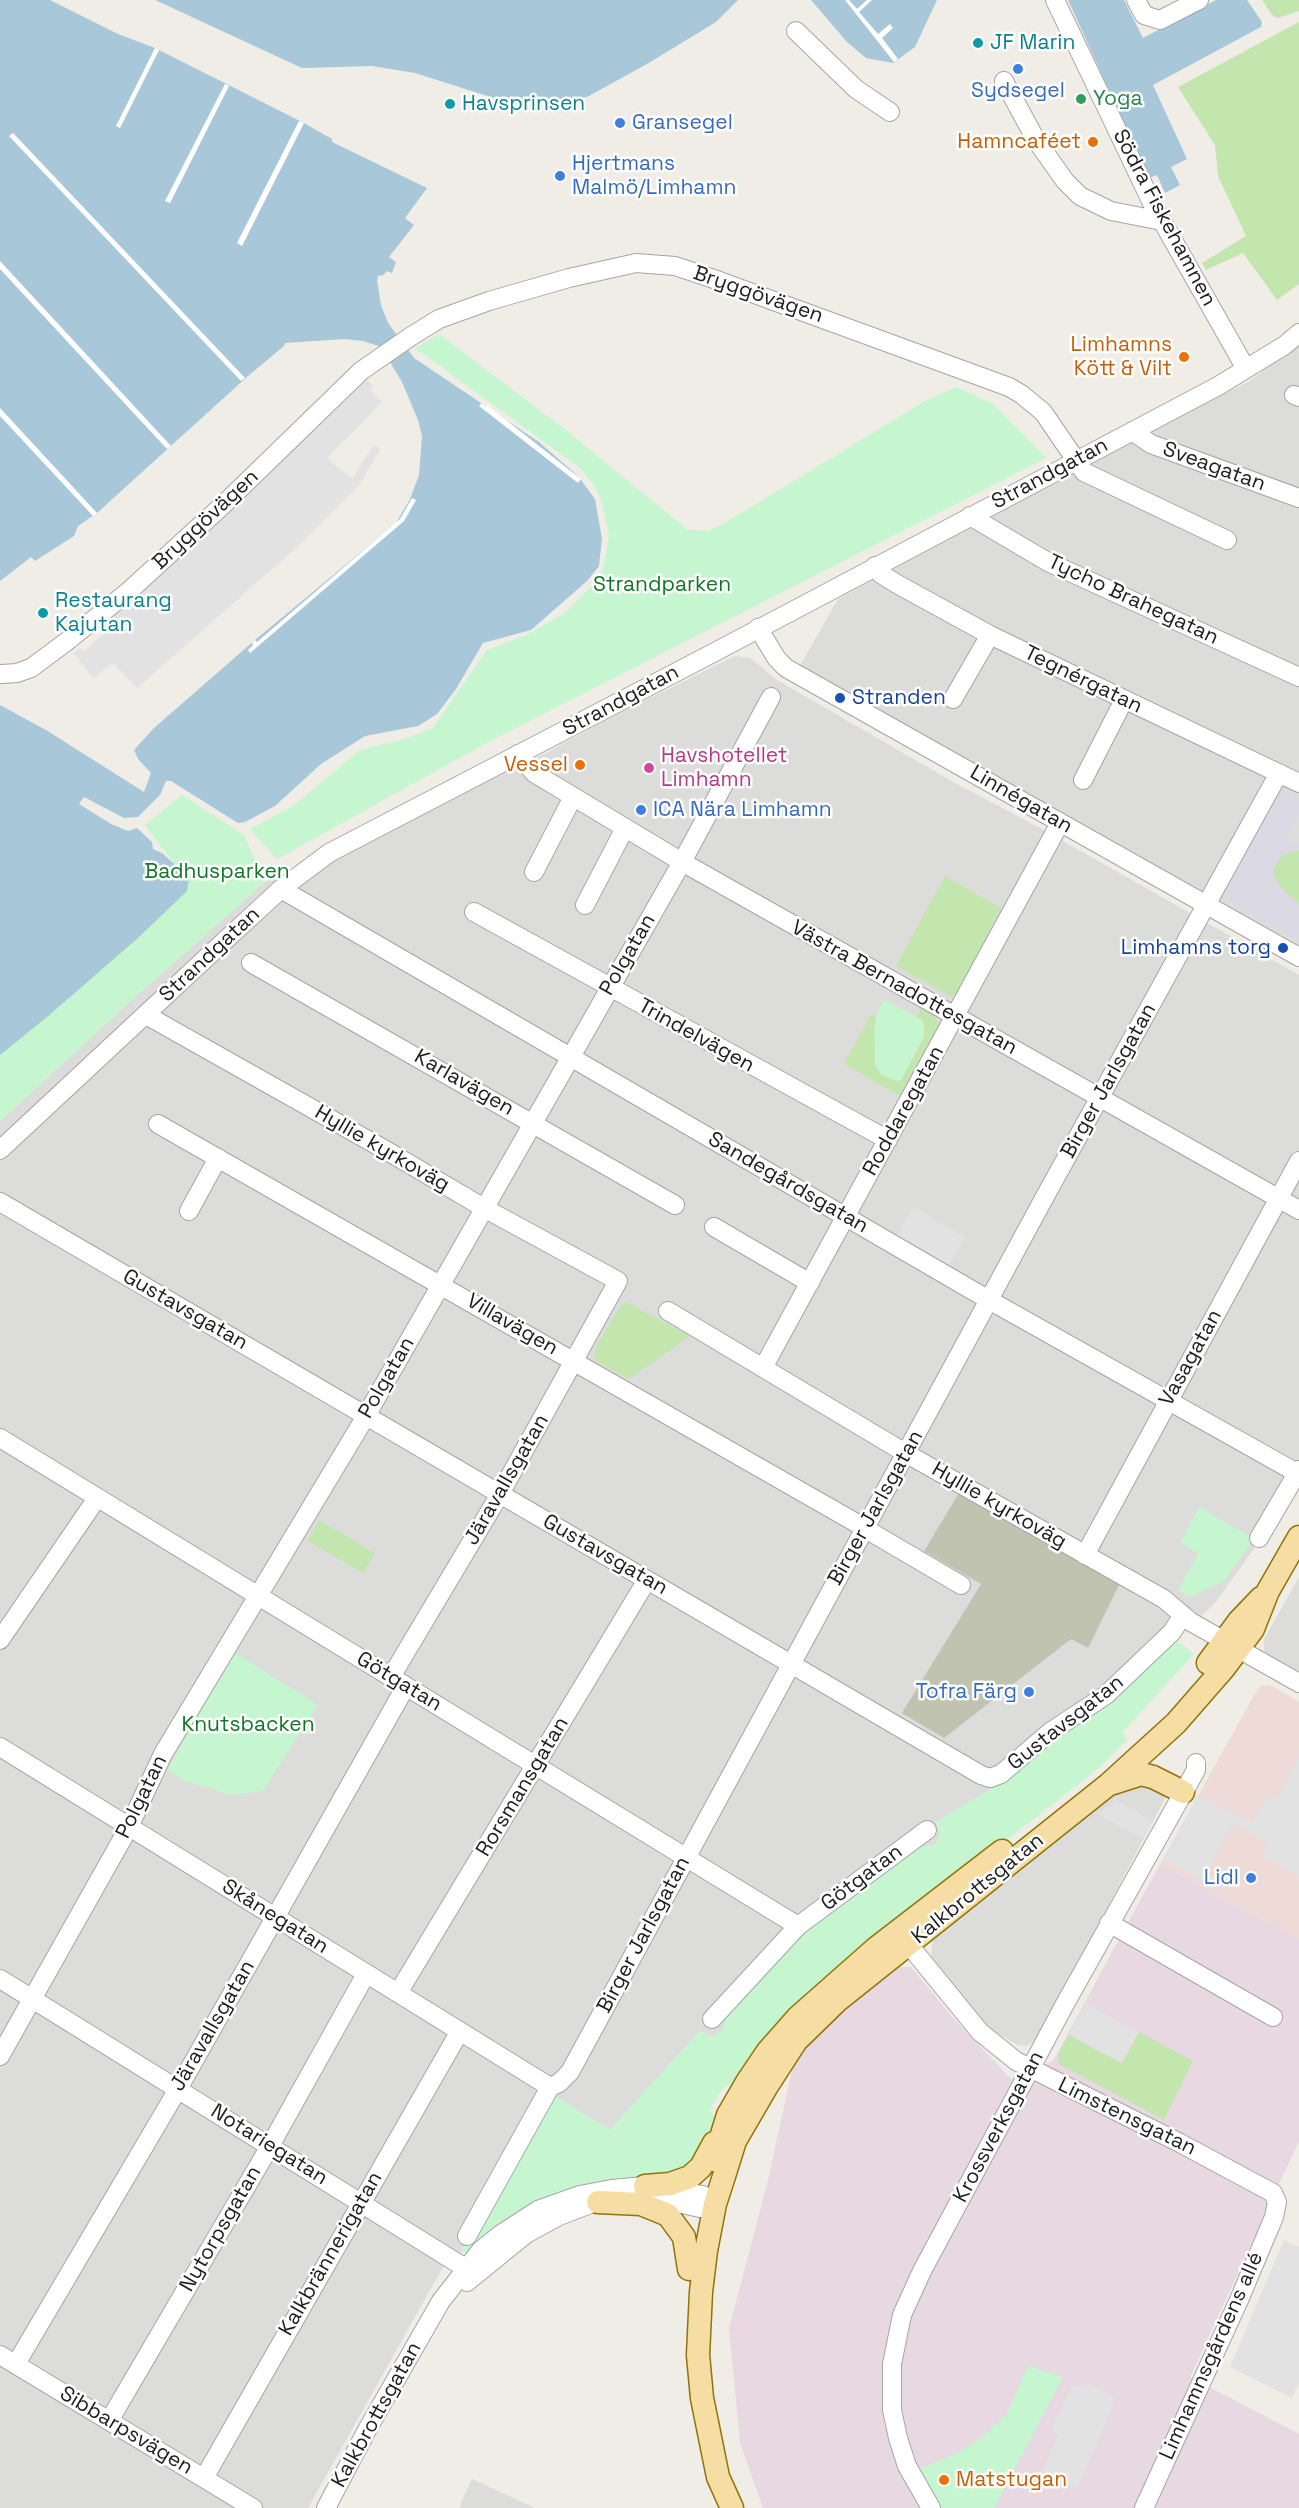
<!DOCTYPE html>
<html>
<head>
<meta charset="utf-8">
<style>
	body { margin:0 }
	canvas { display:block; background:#efede5 }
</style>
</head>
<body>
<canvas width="1299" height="2508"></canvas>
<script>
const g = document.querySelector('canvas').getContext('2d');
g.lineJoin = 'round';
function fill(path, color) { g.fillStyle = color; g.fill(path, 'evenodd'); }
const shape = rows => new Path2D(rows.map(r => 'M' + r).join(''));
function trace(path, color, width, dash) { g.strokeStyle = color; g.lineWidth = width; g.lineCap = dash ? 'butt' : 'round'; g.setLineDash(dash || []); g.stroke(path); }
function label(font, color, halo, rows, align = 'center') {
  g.font = font + ' "Space Grotesk",sans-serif'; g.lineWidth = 5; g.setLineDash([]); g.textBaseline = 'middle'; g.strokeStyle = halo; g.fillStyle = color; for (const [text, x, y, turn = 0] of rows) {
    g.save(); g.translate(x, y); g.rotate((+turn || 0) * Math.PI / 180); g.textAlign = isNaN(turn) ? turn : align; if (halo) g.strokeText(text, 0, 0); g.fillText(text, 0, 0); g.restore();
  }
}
fill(shape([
	[1299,344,1299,945,800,666,838,599,1128,440,1248,382],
	[735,656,750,658,777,680,955,783,1042,829,1299,975,1299,1486,1215,1603,1103,1707,1010,1774,999,1784,936,1822,940,1833,936,1844,924,1847,726,2014,723,2029,713,2037,700,2031,610,2130,551,2094,460,2253,453,2249,308,2508,0,2508,0,1121,136,996,265,882,548,752,606,720],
	[1299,1577,1299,1671,1264,1652,1264,1639],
	[1130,1781,1169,1791,1037,2040,1026,2046,1015,2044,987,2027,931,1958,933,1933],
	[472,2479,535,2508,459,2508]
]), '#dcdcdb');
fill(shape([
	[1270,1685,1299,1702,1299,1939,1160,1864,1256,1692,1261,1686]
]), '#eedad6');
fill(shape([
	[1160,1864,1299,1939,1299,2141,1190,2377,1299,2434,1299,2508,763,2508,740,2443,729,2329,767,2184,797,2048,889,1967,911,1967,954,2019,1011,2079,1053,2061]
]), '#e7d8e2');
fill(shape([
	[959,1493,1120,1583,1088,1648,1071,1639,944,1738,902,1713,981,1584,924,1551]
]), '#c1c3b1');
fill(shape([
	[1262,0,1299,0,1299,11,1278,18,1273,16],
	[1299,22,1299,284,1277,300,1243,253,1206,270,1202,263,1246,236,1218,176,1215,145,1178,87],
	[1299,850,1299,904,1283,890,1274,877,1273,871,1280,857,1286,853],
	[945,876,1001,908,958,992,950,996,896,966],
	[921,1008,936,1016,939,1025,902,1097,844,1064,871,1015,876,1017,874,1028,922,1020,917,1017],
	[626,1302,690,1336,629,1379,597,1362,594,1358,596,1346,622,1304],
	[319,1520,375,1553,363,1573,308,1541],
	[1139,2032,1193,2061,1164,2120,1059,2064,1058,2055,1069,2035,1122,2063]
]), '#c2e6ae');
fill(shape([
	[439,334,567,431,688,530,708,531,725,523,925,401,956,387,993,404,1046,458,490,741,277,859,250,829,293,806,360,750,404,739,433,728,487,650,527,635,565,613,593,584,603,569,609,536,602,503,594,485,580,468,415,348],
	[182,795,244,835,265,882,136,996,0,1121,0,1040,177,867,145,825],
	[885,1000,922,1020,924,1026,924,1037,901,1080,897,1081,880,1074,875,1064,874,1028,879,1008],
	[1199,1507,1254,1539,1225,1580,1190,1597,1178,1590,1198,1554,1180,1542],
	[1173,1642,1180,1643,1194,1654,1122,1733,1128,1739,1098,1769,827,1979,779,2024,733,2083,724,2087,710,2109,716,2120,703,2156,687,2171,647,2180,621,2179,589,2185,471,2252,460,2253,552,2094,610,2130,700,2031,713,2037,723,2029,726,2014,808,1923,915,1845,924,1847,936,1844,940,1833,936,1822,999,1784,1010,1774,1103,1707],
	[235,1653,318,1705,263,1791,232,1795,187,1782,167,1770],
	[1028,2366,1063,2377,994,2508,942,2508,919,2469,958,2453,981,2438,1007,2413]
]), '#c5f6cf');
fill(shape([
	[367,380,373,386,370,390,382,402,327,458,352,479,373,446,381,448,360,484,296,548,137,688,113,663,93,678,74,653,80,648,84,652,109,629,104,623,235,506],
	[913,1207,965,1237,949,1265,897,1235],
	[1299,1756,1299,1876,1262,1856,1269,1843,1234,1824,1202,1881,1163,1859,1198,1795,1252,1821,1265,1796,1276,1800],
	[1115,1800,1153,1821,1143,1839,1097,1814,1107,1807,1111,1808],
	[1086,2004,1139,2032,1122,2063,1069,2035],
	[1284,2240,1299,2247,1299,2383,1292,2398,1230,2367],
	[1090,2384,1116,2398,1077,2490,1042,2471,1058,2435,1051,2430,1072,2385,1082,2387]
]), '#e2e2e2');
fill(shape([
	[1280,790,1299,799,1299,818,1296,817,1282,842,1299,843,1299,850,1286,853,1280,857,1273,871,1274,877,1283,890,1299,904,1299,940,1227,901,1225,894]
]), '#dbdae4');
fill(shape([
	[0,0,50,0,118,34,155,48,304,123,332,139,332,142,427,188,405,218,414,225,389,257,396,262,392,273,386,271,384,275,378,276,377,280,381,305,388,323,414,358,539,442,578,476,595,499,602,539,599,566,587,581,531,630,483,643,456,689,437,714,418,726,365,736,321,764,275,806,245,822,238,823,171,781,166,781,160,795,138,817,124,818,84,797,79,804,111,824,128,831,137,828,152,842,153,849,162,853,189,877,187,891,138,938,47,1017,0,1055,0,705,46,730,144,792,151,773,138,759,134,750,154,728,255,640,396,523,410,499,419,475,422,436,418,420,402,382,381,347,363,341,344,339,285,343,284,346,248,376,97,513,78,526,74,536,35,561,31,557,0,581],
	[155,0,738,0,716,22,647,64,587,97,535,102,497,99,415,73,372,66,302,68],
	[811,0,937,0,915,47,893,63,866,58,847,42],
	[1068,0,1124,0,1143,38,1216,0,1247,0,1262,22,1261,27,1153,85,1187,159,1171,167,1180,185,1165,193,1157,175,1149,178]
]), '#a8c8da');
fill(shape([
	[845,0,849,0,857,9,867,0,872,0,859,12,878,34,890,24,893,28,882,38,898,59,894,62],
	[155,48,159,50,120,128,116,126],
	[225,84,229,86,170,203,165,201],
	[299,121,304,123,242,246,237,243],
	[13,133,245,378,241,381,9,136],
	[0,261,171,446,167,449,0,269],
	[482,403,486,407,487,405,581,479,578,483,479,406],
	[0,408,97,513,93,516,0,416],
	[412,498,416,500,404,521,250,653,248,650,253,645,252,643,255,640,257,642,400,519]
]), '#fff');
const minor = shape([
	[1055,0,1153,205,1246,369],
	[1136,0,1144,15,1160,20,1199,0],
	[796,31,856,89,890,112],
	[1004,81,1036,140,1065,181,1080,196,1111,211,1162,221],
	[1294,395,1299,397],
	[1132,431,1151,444,1299,498],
	[970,516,1048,562,1299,677],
	[875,566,881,574,897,584,990,635,1299,783],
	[758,628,777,659,786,668,1299,957],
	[2,674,17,673,31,668,66,642,130,590,224,504,361,371,410,337,439,319,489,301,569,278,636,263,675,266,711,278,1009,387,1021,394,1043,412,1084,472,1227,540],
	[953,699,990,635],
	[518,754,534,773,682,862,1299,1210],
	[1083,780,1124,700],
	[534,872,573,797],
	[281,889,989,1300,1297,1473],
	[585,905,625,828],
	[474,912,888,1140],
	[251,963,675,1205],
	[146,1015,389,1152,484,1208,618,1281,500,1494,391,1677],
	[158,1124,865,1528],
	[0,1150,219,946,281,889,329,853,713,653,1218,386,1285,345,1299,333],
	[0,1202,981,1775,990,1778,1001,1774,1050,1732,1106,1695,1172,1632,1183,1615],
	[189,1211,218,1158],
	[714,1227,810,1283],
	[668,1311,907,1454,1164,1599,1191,1622,1299,1683],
	[763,1368,1060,823],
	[0,1438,798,1926],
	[864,1528,961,1585],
	[1259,1538,1299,1470],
	[1085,1555,1299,1161],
	[0,1640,97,1498],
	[0,1747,550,2087],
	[1109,1923,1273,2017],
	[909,1945,980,2032,1016,2061,1180,2143,1273,2193,1277,2202,1274,2217,1239,2300,1144,2508],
	[0,1979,475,2274],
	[398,1993,647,1580],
	[712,2019,798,1926,927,1830],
	[0,2056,129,1827,163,1754,366,1416,682,862,771,697],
	[656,2198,700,2208,715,2204],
	[467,2236,550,2087,559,2083,570,2072,1048,1191,1279,773],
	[467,2282,526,2234,559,2216,593,2203],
	[0,2355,253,2508],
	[16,2364,178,2089,406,1686],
	[109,2421,270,2146,366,1974],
	[204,2478,460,2031],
	[326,2508,367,2430,441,2301,481,2250,501,2234,538,2210,580,2195,611,2189,645,2186,668,2189,703,2195,715,2204],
	[931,2508,907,2466,898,2438,892,2410,892,2364,902,2315,922,2271,1065,2004,1196,1770,1196,1763]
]);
const major = shape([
	[1208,1663,1239,1621,1261,1598],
	[1113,1783,1141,1774,1153,1777,1183,1792],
	[714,2160,728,2115,747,2082,768,2051,798,2017,875,1949,1002,1851],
	[645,2186,670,2184,690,2177,701,2167,714,2143],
	[598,2202,641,2204,668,2215,684,2237,689,2269],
	[732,2508,718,2477,702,2398,698,2355,701,2292,706,2251,715,2204,725,2173,735,2141,767,2086,796,2041,837,2001,1109,1784,1176,1723,1224,1668,1253,1629,1268,1591,1299,1537]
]);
trace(minor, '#a5a5a5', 20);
trace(major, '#907409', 25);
trace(minor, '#fff', 18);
trace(major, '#f6dda3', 22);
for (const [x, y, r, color] of [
	[978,43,6,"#0f9aa8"],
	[1018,69,6,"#3f7fe0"],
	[1081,99,6,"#2e9e5b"],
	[450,104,6,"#0f9aa8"],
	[620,123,6,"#3f7fe0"],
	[1093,142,6,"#e8710a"],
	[560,176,6,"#3f7fe0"],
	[1184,357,6,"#e8710a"],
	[43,613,6,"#0f9aa8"],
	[840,698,6,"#1a4fb4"],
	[580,765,6,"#e8710a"],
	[649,768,6,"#d1479c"],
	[641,810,6,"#3f7fe0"],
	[1283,948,6,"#1a4fb4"],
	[1029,1692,6,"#3f7fe0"],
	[1251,1878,6,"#3f7fe0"],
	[944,2480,6,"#e8710a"]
]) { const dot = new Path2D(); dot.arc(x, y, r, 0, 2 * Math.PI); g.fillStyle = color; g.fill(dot); trace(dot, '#fff', 2); }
label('21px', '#0d838f', '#fff', [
	["JF Marin",990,43],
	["Havsprinsen",462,104],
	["Restaurang",55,601],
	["Kajutan",55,625]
], 'left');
label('21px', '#366cbe', '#fff', [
	["Sydsegel",1018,91,"center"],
	["Gransegel",632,123],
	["Hjertmans",572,164],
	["Malmö/Limhamn",572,188],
	["ICA Nära Limhamn",653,810],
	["Tofra Färg",1017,1692,"right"],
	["Lidl",1239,1878,"right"]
], 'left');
label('21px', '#27864d', '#fff', [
	["Yoga",1093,99]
], 'left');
label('21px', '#c56008', '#fff', [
	["Hamncaféet",1081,142],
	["Limhamns",1172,345],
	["Kött & Vilt",1172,369],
	["Vessel",568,765],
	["Matstugan",956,2480,"left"]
], 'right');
label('21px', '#1e1e1e', '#fff', [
	["Södra Fiskehamnen",1164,218,62],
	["Bryggövägen",758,295,19],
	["Sveagatan",1214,467,20],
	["Strandgatan",1050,474,-28],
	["Bryggövägen",206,520,-43],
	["Tycho Brahegatan",1133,600,25],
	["Tegnérgatan",1083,680,26],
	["Strandgatan",621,701,-28],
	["Linnégatan",1021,800,30],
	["Strandgatan",210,955,-43],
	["Polgatan",628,955,-60],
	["Västra Bernadottesgatan",904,988,29],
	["Trindelvägen",696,1036,29],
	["Birger Jarlsgatan",1109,1081,-61],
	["Karlavägen",464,1083,30],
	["Roddaregatan",904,1111,-61],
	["Hyllie kyrkoväg",382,1149,30],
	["Sandegårdsgatan",788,1183,30],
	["Gustavsgatan",185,1310,30],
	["Villavägen",512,1325,30],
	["Vasagatan",1191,1358,-61],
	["Polgatan",387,1378,-60],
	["Järavallsgatan",507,1480,-60],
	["Hyllie kyrkoväg",999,1506,30],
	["Birger Jarlsgatan",876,1508,-61],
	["Gustavsgatan",605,1555,30],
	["Götgatan",399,1682,31],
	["Gustavsgatan",1066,1723,-38],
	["Rorsmansgatan",523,1787,-59],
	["Polgatan",142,1797,-64],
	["Götgatan",862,1878,-37],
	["Kalkbrottsgatan",978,1889,-39],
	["Skånegatan",275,1917,32],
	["Birger Jarlsgatan",644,1935,-62],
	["Järavallsgatan",213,2026,-60],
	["Limstensgatan",1127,2117,26],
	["Krossverksgatan",999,2127,-62],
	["Notariegatan",269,2145,32],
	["Nytorpsgatan",221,2229,-60],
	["Kalkbrännerigatan",331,2254,-60],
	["Limhamnsgårdens allé",1212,2356,-66],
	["Kalkbrottsgatan",377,2415,-61],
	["Sibbarpsvägen",126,2431,31]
]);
label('21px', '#127628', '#fff', [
	["Strandparken",662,585],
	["Badhusparken",217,872],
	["Knutsbacken",248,1725]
]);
label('21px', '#164399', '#fff', [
	["Stranden",852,698],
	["Limhamns torg",1271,948,"right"]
], 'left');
label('21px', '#b23c85', '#fff', [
	["Havshotellet",661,756],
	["Limhamn",661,780]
], 'left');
</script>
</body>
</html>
